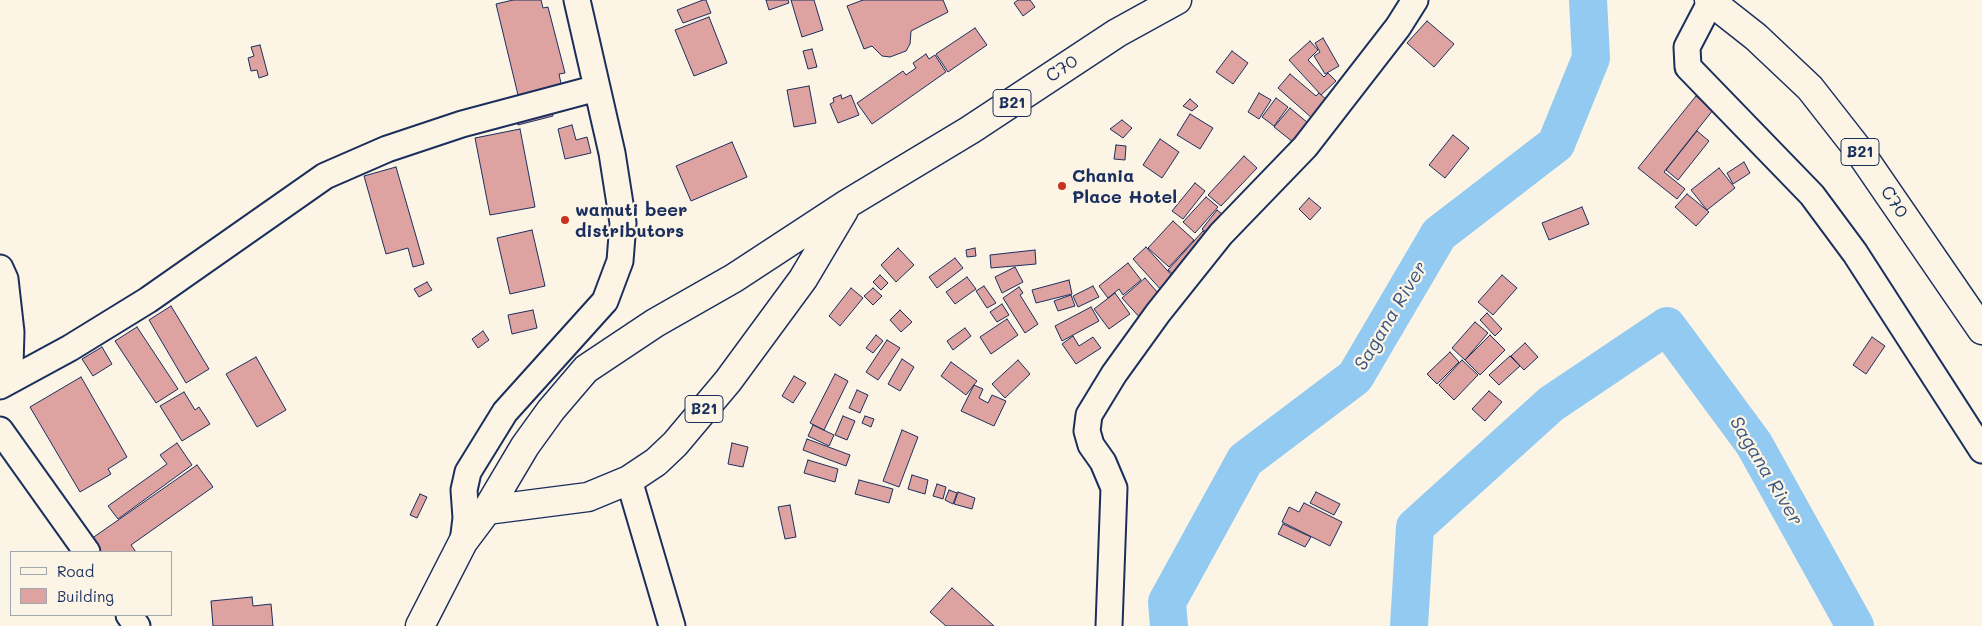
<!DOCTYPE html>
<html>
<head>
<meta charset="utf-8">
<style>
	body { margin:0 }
	#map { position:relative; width:1982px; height:626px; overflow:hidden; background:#fcf5e5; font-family:Mali,sans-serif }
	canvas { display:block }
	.legend { position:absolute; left:10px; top:551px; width:162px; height:65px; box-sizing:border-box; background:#fcf5e5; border:1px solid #a2a6af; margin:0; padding:6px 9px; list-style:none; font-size:15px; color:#1b2f5e }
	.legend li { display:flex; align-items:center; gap:10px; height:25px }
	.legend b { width:25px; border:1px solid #a2a6af }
</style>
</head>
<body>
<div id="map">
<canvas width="1982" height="626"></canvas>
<ul class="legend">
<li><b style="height:6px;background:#fcf5e5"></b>Road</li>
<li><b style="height:14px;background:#dea3a1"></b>Building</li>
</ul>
</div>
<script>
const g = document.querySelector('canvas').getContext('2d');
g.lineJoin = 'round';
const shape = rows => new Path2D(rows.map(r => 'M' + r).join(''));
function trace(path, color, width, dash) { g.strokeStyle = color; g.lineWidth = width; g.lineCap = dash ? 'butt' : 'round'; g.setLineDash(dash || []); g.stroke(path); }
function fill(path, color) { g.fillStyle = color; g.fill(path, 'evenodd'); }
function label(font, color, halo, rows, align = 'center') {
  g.font = font + ' Mali,sans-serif'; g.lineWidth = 4.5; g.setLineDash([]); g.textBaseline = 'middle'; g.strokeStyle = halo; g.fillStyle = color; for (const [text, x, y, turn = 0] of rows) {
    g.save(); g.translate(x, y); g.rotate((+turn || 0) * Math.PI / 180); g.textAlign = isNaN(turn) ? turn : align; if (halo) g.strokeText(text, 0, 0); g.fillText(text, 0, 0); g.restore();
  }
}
trace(shape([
	[1169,626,1167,602,1245,460,1355,377,1439,234,1556,144,1591,58,1588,0],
	[1409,626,1415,527,1551,404,1667,326,1754,444,1855,626]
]), '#93caf2', 38);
const building = shape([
	[513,0,541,0,543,8,548,7,565,73,559,74,562,88,519,99,496,4,513,0],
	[703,0,706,0,711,13,683,23,677,10,703,0],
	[766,0,788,0,789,3,769,10,766,0],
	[791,0,814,0,823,30,802,37,791,0],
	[863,0,943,0,948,12,911,31,910,44,906,51,890,57,882,56,872,46,864,49,847,6,863,0],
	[1018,0,1030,0,1035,7,1023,16,1014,3,1018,0],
	[709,17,727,63,694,76,675,30,709,17],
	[1427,21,1454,44,1434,67,1407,43,1427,21],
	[975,28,987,45,948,72,936,54,975,28],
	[1323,38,1339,66,1325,74,1314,56,1320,52,1315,43,1323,38],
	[1310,41,1318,50,1308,60,1324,77,1328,73,1336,81,1321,95,1289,60,1310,41],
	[260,45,268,75,259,78,257,70,251,71,248,58,254,56,251,47,260,45],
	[812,49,817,67,808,69,803,51,812,49],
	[1232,51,1248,63,1233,84,1216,72,1232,51],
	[926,54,929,59,935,55,946,72,872,124,857,103,903,71,906,75,916,68,913,63,926,54],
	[1290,74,1316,96,1319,93,1328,101,1313,119,1278,88,1290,74],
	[809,86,816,123,794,127,787,90,809,86],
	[1259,93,1271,100,1259,119,1248,112,1259,93],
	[841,95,842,99,851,95,859,115,838,123,830,104,834,102,833,98,841,95],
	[1696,96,1713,110,1664,172,1685,189,1677,199,1638,168,1696,96],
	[1276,98,1288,107,1274,126,1262,117,1276,98],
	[1190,99,1198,106,1192,111,1183,106,1190,99],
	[551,106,553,116,518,125,515,116,551,106],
	[1290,108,1308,123,1293,142,1274,127,1290,108],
	[1190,114,1213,128,1200,149,1177,135,1190,114],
	[1122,120,1132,128,1123,138,1110,129,1122,120],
	[572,125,576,140,587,137,591,153,565,159,558,129,572,125],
	[520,129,535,207,490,215,475,138,520,129],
	[1697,131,1709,141,1678,180,1666,170,1697,131],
	[1453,135,1469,148,1445,178,1429,165,1453,135],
	[1160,139,1179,152,1162,178,1143,165,1160,139],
	[732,142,747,177,691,201,676,166,732,142],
	[1116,145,1126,146,1125,160,1114,159,1116,145],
	[1244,156,1257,168,1221,206,1208,195,1244,156],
	[1744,162,1750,173,1733,184,1727,173,1744,162],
	[396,167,424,264,413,267,408,248,386,254,364,176,396,167],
	[1719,168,1735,188,1707,210,1691,190,1719,168],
	[1195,183,1205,191,1183,219,1172,211,1195,183],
	[1687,194,1709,212,1696,226,1675,207,1687,194],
	[1206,197,1218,207,1195,233,1183,222,1206,197],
	[1309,198,1321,208,1310,220,1299,209,1309,198],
	[1582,207,1589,224,1549,240,1542,223,1582,207],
	[1217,210,1226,217,1211,236,1202,229,1217,210],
	[1173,221,1194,240,1169,267,1148,248,1173,221],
	[532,230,545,286,510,294,497,238,532,230],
	[1203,231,1212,239,1178,278,1168,270,1203,231],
	[1146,247,1176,280,1163,292,1133,259,1146,247],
	[898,248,914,265,896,282,881,265,898,248],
	[975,248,976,256,967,257,966,250,975,248],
	[1035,250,1036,264,991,268,990,255,1035,250],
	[955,258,963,268,937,288,929,277,955,258],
	[1128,263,1141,280,1123,295,1119,289,1108,298,1099,286,1128,263],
	[1015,267,1023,282,1002,293,995,277,1015,267],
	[880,275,888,283,881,290,873,282,880,275],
	[1502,275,1517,288,1493,315,1478,302,1502,275],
	[967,277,976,289,955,304,946,292,967,277],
	[1145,278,1164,300,1142,320,1122,298,1145,278],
	[1069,280,1072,294,1036,303,1032,290,1069,280],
	[427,282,432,290,419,297,414,289,427,282],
	[984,286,996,303,987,308,976,291,984,286],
	[1093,286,1099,297,1078,307,1073,296,1093,286],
	[1019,287,1023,293,1020,295,1038,324,1025,333,1003,298,1019,287],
	[851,288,863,298,840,326,829,316,851,288],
	[873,288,882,296,873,305,864,296,873,288],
	[1115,293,1130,314,1109,329,1094,309,1115,293],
	[1071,295,1075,306,1058,311,1054,301,1071,295],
	[1002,304,1009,315,997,322,990,312,1002,304],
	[171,306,209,369,186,383,149,320,171,306],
	[1091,307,1099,321,1062,341,1055,326,1091,307],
	[533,310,537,328,512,334,508,315,533,310],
	[900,310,912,322,901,332,890,320,900,310],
	[1487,313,1502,329,1495,336,1480,320,1487,313],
	[1007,319,1018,335,991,354,980,337,1007,319],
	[1475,322,1488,333,1465,360,1452,348,1475,322],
	[137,327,178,389,156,403,115,341,137,327],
	[965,328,971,336,953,350,947,341,965,328],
	[483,331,489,340,478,348,472,339,483,331],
	[876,335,883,341,873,353,866,348,876,335],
	[1490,335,1505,350,1480,375,1465,360,1490,335],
	[1073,336,1079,346,1093,337,1101,348,1076,364,1062,344,1073,336],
	[1872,337,1885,346,1866,374,1853,365,1872,337],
	[887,340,900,348,878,380,866,372,887,340],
	[1525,343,1538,357,1524,370,1511,356,1525,343],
	[102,347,112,364,93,376,82,359,102,347],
	[1450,352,1459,362,1437,384,1427,374,1450,352],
	[1510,356,1520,366,1499,385,1489,375,1510,356],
	[256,357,286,410,257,427,226,374,256,357],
	[902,359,914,367,900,391,888,384,902,359],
	[1018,360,1030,374,1005,398,992,384,1018,360],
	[1462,360,1478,375,1454,400,1439,385,1462,360],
	[951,362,977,381,966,395,941,376,951,362],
	[835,374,848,381,824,430,810,423,835,374],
	[794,376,806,383,793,403,782,396,794,376],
	[81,377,127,457,108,469,111,474,80,492,30,407,81,377],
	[974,385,983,389,979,398,988,403,992,395,1006,401,994,426,961,411,974,385],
	[857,390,868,395,860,413,849,408,857,390],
	[1489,391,1502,402,1485,421,1472,409,1489,391],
	[184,392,195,410,199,407,210,424,182,441,160,406,184,392],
	[843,416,855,421,847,440,835,435,843,416],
	[865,416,874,419,871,427,862,423,865,416],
	[813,425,834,435,829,446,808,436,813,425],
	[902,430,918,437,899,487,883,481,902,430],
	[807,439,850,455,846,466,803,450,807,439],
	[177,443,192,465,118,519,108,506,167,464,160,455,177,443],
	[732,443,748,447,743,467,728,464,732,443],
	[808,460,838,469,835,482,804,473,808,460],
	[197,465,213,487,131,545,136,552,100,552,91,539,197,465],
	[912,475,928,480,925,494,908,489,912,475],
	[859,480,893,489,889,503,855,494,859,480],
	[937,484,946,487,943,499,933,496,937,484],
	[949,490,957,493,953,504,945,500,949,490],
	[958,492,975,498,972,509,954,504,958,492],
	[1316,492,1340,504,1334,515,1310,503,1316,492],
	[420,494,427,497,417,518,410,515,420,494],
	[1304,503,1342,522,1330,546,1282,522,1289,507,1299,512,1304,503],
	[790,505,796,537,785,539,778,507,790,505],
	[1283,524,1311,537,1305,547,1278,534,1283,524],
	[952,588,994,626,946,626,930,612,952,588],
	[252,597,253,606,271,604,273,626,213,626,211,601,252,597]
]);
fill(building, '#dea3a1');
trace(building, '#1b2f5e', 1);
const minor = shape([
	[1711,1,1687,47,1688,67,1812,195,1855,253,1982,450],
	[0,268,5,279,11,332,10,365,0,383],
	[0,386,70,348,148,300,325,176,387,149,462,124,597,88],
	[0,430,87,552],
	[629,480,672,626],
	[463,542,466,518,464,490,468,472,505,412,605,301,620,261,623,223,612,153,577,0],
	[129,615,137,626],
	[1109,626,1114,488,1103,462,1091,445,1087,431,1089,415,1114,374,1158,313,1221,234,1305,147,1398,27,1415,0]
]);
const highway = shape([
	[1709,0,1756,37,1810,88,1857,148,1982,330],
	[487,510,588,497,629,480,656,462,675,444,728,381,803,279,844,210],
	[420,626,463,542,487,510,525,446,551,410,586,369,655,323,734,278,847,204,970,130,1117,33,1177,0]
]);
trace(minor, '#1b2f5e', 29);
trace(highway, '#1b2f5e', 31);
trace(minor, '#fcf5e5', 25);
trace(highway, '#fcf5e5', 28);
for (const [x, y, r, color] of [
	[1062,186,5,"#c8321e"],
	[565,220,5,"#c8321e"]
]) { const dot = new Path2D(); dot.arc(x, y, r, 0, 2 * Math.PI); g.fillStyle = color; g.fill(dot); trace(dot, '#fcf5e5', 2); }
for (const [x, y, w] of [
	[1012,103,38],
	[1860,152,38],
	[704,409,38]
]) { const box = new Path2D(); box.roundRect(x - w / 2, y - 13.5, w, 27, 4); g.fillStyle = '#fcf5e5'; g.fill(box); trace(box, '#1b2f5e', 1); }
label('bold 16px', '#1b2f5e', null, [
	["B21",1012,103],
	["B21",1860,152],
	["B21",704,409]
]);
label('18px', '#1b2f5e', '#fcf5e5', [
	["C70",1062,69,-34],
	["C70",1894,202,56]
]);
label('bold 18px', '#1b2f5e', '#fcf5e5', [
	["Chania",1072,176],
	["Place Hotel",1072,197],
	["wamuti beer",575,210],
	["distributors",575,231]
], 'left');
label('italic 19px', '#395683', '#fcf5e5', [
	["Sagana River",1391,316,-59],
	["Sagana River",1766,471,59]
]);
</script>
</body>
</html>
